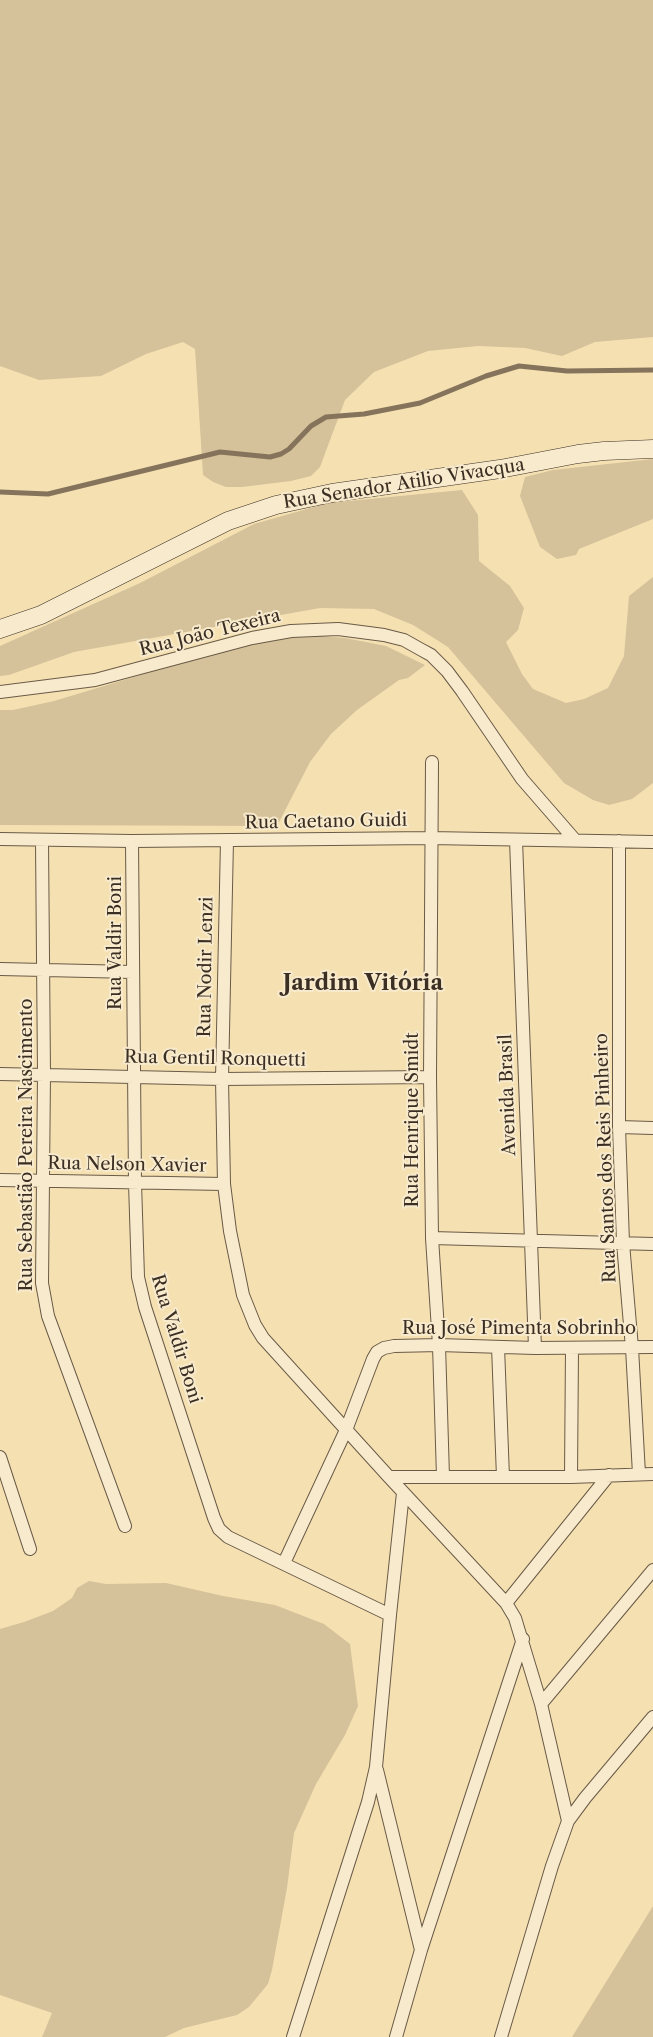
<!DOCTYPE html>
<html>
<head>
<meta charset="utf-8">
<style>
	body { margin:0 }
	canvas { display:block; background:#f5e0b2 }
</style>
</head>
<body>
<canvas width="653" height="2037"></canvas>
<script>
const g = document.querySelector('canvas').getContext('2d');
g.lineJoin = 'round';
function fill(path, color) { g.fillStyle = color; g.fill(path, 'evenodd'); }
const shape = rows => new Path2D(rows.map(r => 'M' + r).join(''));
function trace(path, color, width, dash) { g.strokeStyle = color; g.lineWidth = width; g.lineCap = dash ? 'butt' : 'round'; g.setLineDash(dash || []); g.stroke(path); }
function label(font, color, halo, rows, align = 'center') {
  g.font = font + ' "Libre Caslon Text",serif'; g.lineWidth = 4; g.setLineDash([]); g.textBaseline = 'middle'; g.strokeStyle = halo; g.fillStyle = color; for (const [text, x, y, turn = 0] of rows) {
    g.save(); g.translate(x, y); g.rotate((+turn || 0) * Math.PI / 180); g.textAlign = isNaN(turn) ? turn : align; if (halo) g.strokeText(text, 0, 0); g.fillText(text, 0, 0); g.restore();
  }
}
fill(shape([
	[0,0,653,0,653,337,595,342,562,356,525,348,478,346,428,351,374,372,345,400,320,467,311,476,291,481,242,487,226,487,213,482,203,475,195,349,183,342,146,354,101,376,39,380,0,366],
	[653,459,653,519,579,549,576,555,557,559,540,547,520,496,525,477,553,470],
	[462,490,478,515,479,561,510,586,524,608,518,630,506,642,522,674,533,689,566,703,584,699,608,688,624,656,629,596,653,577,653,783,632,799,609,805,593,800,564,783,448,647,413,625,374,609,320,608,74,652,9,675,0,676,0,646,140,583,254,524,328,503],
	[321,636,345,638,386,646,425,665,408,678,399,680,357,710,331,734,310,762,277,826,0,825,0,710,13,710,54,701,204,656,282,637],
	[89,1581,106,1584,166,1583,223,1596,275,1605,324,1624,350,1644,358,1706,345,1735,316,1784,294,1833,287,1888,272,1970,268,1984,249,2007,237,2015,184,2028,165,2037,42,2037,52,2013,0,1995,0,1629,24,1622,53,1611,72,1598,77,1588],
	[653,1906,653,2037,572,2037]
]), '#d5c29a');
trace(shape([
	[0,492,48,494,220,452,270,457,281,454,289,449,311,426,326,417,364,414,420,403,486,376,519,366,567,371,653,370]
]), '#85745b', 5);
const street = shape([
	[0,692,95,680,252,638,291,631,338,629,384,635,404,640,420,649,431,655,447,671,462,691,522,779,575,840],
	[432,762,430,1077,432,1238,439,1345,443,1477],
	[0,839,132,841,430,838,653,842],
	[227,840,222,1079,224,1184,230,1231,243,1295,255,1325,263,1338,389,1477,571,1477,653,1474],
	[516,840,535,1348],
	[42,841,44,1074,42,1283,48,1316,125,1526],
	[132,841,135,1183,138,1277,145,1307,214,1518,219,1529,228,1537,390,1615],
	[619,841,619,1127,623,1243,632,1348,639,1474],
	[0,969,133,972],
	[0,1074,222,1079,430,1077],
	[619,1127,653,1128],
	[0,1180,224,1184],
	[432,1238,653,1244],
	[498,1347,503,1477],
	[0,1457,30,1549],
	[389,1477,506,1603,515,1618,541,1704,568,1821],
	[571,1477,572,1349],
	[284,1563,346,1430,373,1359,377,1352,384,1348,394,1346,439,1345,535,1348,653,1347],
	[506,1603,609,1475],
	[541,1704,653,1570],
	[377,1770,421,1950],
	[293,2037,368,1802,376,1767,390,1615,403,1493],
	[396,2037,421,1950,523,1639],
	[501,2037,552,1866,568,1821,585,1798,653,1717]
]);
const secondary = shape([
	[0,629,41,615,228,521,276,505,332,493,500,469,578,454,604,451,653,449]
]);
trace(street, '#6a5a47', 14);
trace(secondary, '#3b2e23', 19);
trace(street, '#f8ebcd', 12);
trace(secondary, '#f8ebcd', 18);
label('18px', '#3b2e23', '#f8ebcd', [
	["Rua Senador Atilio Vivacqua",404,484,-9],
	["Rua João Texeira",210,633,-14],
	["Rua Caetano Guidi",326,822,-1],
	["Rua Valdir Boni",116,943,-90],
	["Rua Nodir Lenzi",206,967,-89],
	["Rua Gentil Ronquetti",215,1059,1],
	["Avenida Brasil",508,1095,-92],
	["Rua Henrique Smidt",413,1120,-90],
	["Rua Sebastião Pereira Nascimento",27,1145,-90],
	["Rua Santos dos Reis Pinheiro",606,1158,-92],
	["Rua Nelson Xavier",127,1165,1],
	["Rua José Pimenta Sobrinho",519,1329],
	["Rua Valdir Boni",176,1339,73]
]);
label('bold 22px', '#3b2e23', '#f8ebcd', [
	["Jardim Vitória",363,984]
]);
</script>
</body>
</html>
